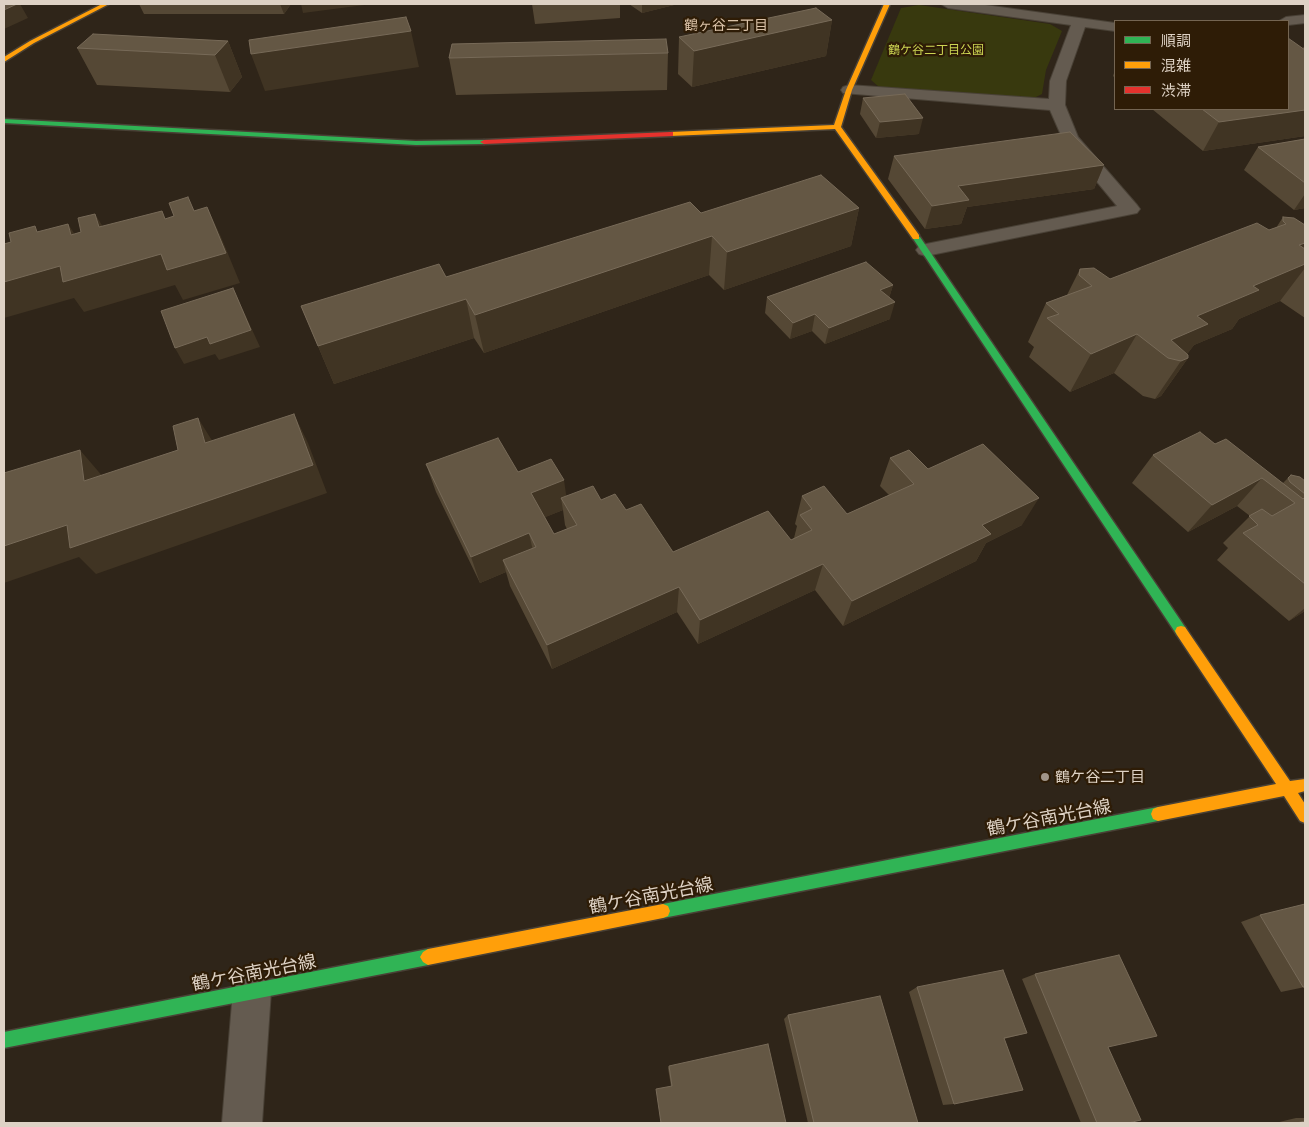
<!DOCTYPE html>
<html>
<head>
<meta charset="utf-8">
<style>
	body { margin:0 }
	#map { position:relative; width:1309px; height:1127px; overflow:hidden; background:#2f2519; font-family:"Golos Text","Noto Sans JP",sans-serif }
	canvas { display:block }
	.frame { position:absolute; inset:0; border:5px solid #ded2c5; pointer-events:none }
	.legend { position:absolute; left:1114px; top:20px; width:175px; height:90px; box-sizing:border-box; background:#2e1c06; border:1px solid #746552; margin:0; padding:6px 9px; list-style:none; font-size:15px; color:#ded2c5 }
	.legend li { display:flex; align-items:center; gap:10px; height:25px }
	.legend b { width:25px; border:1px solid #746552 }
</style>
</head>
<body>
<div id="map">
<canvas width="1309" height="1127"></canvas>
<div class="frame"></div>
<ul class="legend">
<li><b style="height:6px;background:#30b455"></b>順調</li>
<li><b style="height:6px;background:#ff9f0a"></b>混雑</li>
<li><b style="height:6px;background:#e5322d"></b>渋滞</li>
</ul>
</div>
<script>
const g = document.querySelector('canvas').getContext('2d');
g.lineJoin = 'round';
function fill(path, color) { g.fillStyle = color; g.fill(path, 'evenodd'); }
const shape = rows => new Path2D(rows.map(r => 'M' + r).join(''));
function trace(path, color, width, dash) { g.strokeStyle = color; g.lineWidth = width; g.lineCap = dash ? 'butt' : 'round'; g.setLineDash(dash || []); g.stroke(path); }
function label(font, color, halo, rows, align = 'center') {
  g.font = font + ' "Golos Text","Noto Sans JP",sans-serif'; g.lineWidth = 4.5; g.setLineDash([]); g.textBaseline = 'middle'; g.strokeStyle = halo; g.fillStyle = color; for (const [text, x, y, turn = 0] of rows) {
    g.save(); g.translate(x, y); g.rotate((+turn || 0) * Math.PI / 180); g.textAlign = isNaN(turn) ? turn : align; if (halo) g.strokeText(text, 0, 0); g.fillText(text, 0, 0); g.restore();
  }
}
fill(shape([
	[919,5,1050,24,1062,31,1046,70,1042,94,1032,99,879,87,871,80,901,8]
]), '#38390e');
const street = shape([
	[941,4,978,4,1115,23,1115,31,1085,27,1066,81,1065,105,1078,137,1137,205,1140,209,1137,213,926,256,919,254,916,250,919,246,926,244,1117,206,1064,142,1050,110,843,93,841,90,843,87,849,85,1049,99,1050,81,1071,25,948,8,941,4],
	[1305,15,1305,23,1288,25,1288,21,1279,21,1286,17,1305,15],
	[252,972,265,978,271,991,262,1123,222,1123,233,991,239,978,252,972]
]);
const fast = shape([
	[4,119,416,141,484,140,488,142,484,144,416,145,4,123,4,119],
	[913,235,920,237,1185,627,1187,631,1185,635,1181,636,1177,635,912,237,913,235],
	[1158,807,1163,809,1165,814,1163,819,1158,821,663,918,658,916,656,911,658,906,663,904,1158,807],
	[428,949,433,952,436,957,433,962,428,965,4,1048,4,1032,428,949]
]);
const slow = shape([
	[102,4,109,4,34,43,4,62,4,57,30,41,102,4],
	[884,4,890,4,852,90,841,127,919,235,919,239,913,239,835,129,670,136,666,134,670,132,834,125,846,90,884,4],
	[1181,626,1185,627,1290,781,1305,779,1305,791,1298,793,1305,804,1305,823,1300,821,1284,796,1158,821,1153,819,1151,814,1153,809,1158,807,1276,784,1177,635,1175,631,1177,627,1181,626],
	[663,904,668,906,670,911,668,916,663,918,428,965,423,962,420,957,423,952,428,949,663,904]
]);
const jam = shape([
	[670,132,673,132,673,136,484,144,480,142,484,140,670,132]
]);
trace(street, '#494136', 2);
trace(fast, '#494136', 3);
trace(slow, '#494136', 3);
trace(jam, '#494136', 3);
fill(street, '#645b50');
fill(fast, '#30b455');
fill(slow, '#ff9f0a');
fill(jam, '#e5322d');
fill(shape([
	[139,4,291,4,284,14,144,14],
	[532,4,620,4,620,18,535,24],
	[629,4,678,4,642,13],
	[832,20,826,56,692,87,678,74,679,37],
	[228,41,242,77,230,92,97,85,77,48],
	[1305,45,1305,136,1203,151,1152,109,1288,109,1303,48],
	[668,53,667,90,456,95,449,58],
	[1115,70,1115,78,1113,76],
	[863,98,919,134,876,138,860,114],
	[1305,139,1305,208,1294,210,1244,170,1258,147],
	[894,156,1104,165,1094,189,967,207,961,224,925,229,888,179],
	[859,208,851,246,724,290,709,275,484,353,474,338,334,384,301,306,446,277,701,213],
	[1283,217,1305,225,1305,318,1280,301,1239,319,1232,329,1194,345,1187,354,1188,358,1161,396,1155,399,1143,396,1114,373,1070,392,1029,357,1034,347,1028,342,1046,303,1067,295,1080,269,1110,279,1269,230,1276,228],
	[893,285,889,298,890,319,825,344,812,331,790,339,765,313,767,297],
	[1215,444,1283,483,1291,475,1305,481,1305,611,1289,621,1217,560,1228,548,1223,543,1250,516,1237,506,1188,532,1132,483,1153,455],
	[890,458,928,469,1022,525,986,543,976,561,843,626,815,590,698,644,677,612,552,669,510,586,506,572,480,583,436,492,426,464,518,472,566,496,601,500,626,510,673,552,791,540,794,538,797,526,795,524,802,496,847,514,889,495,880,486],
	[563,510,565,525,567,529,554,534,545,517],
	[1260,915,1305,987,1281,992,1241,922],
	[1035,974,1108,1047,1128,1123,1081,1123,1022,979],
	[917,987,1027,1033,1004,1039,954,1104,943,1105,909,992],
	[788,1015,918,1123,808,1123,784,1019],
	[669,1066,786,1123,671,1086,668,1068],
	[1296,1118,1305,1118,1305,1123,1275,1123]
]), '#554835');
fill(shape([
	[17,4,20,4,28,18,4,29,4,10],
	[280,4,291,4,284,14],
	[301,4,372,4,303,13],
	[642,4,678,4,642,13],
	[832,20,826,56,692,87,694,51],
	[411,31,419,67,265,91,251,54],
	[228,41,242,77,230,92,215,55],
	[1305,110,1305,136,1203,151,1219,122],
	[923,118,919,134,876,138,880,122],
	[1104,165,1094,189,967,207,961,224,925,229,932,206,958,186],
	[1305,194,1305,208,1294,210],
	[207,207,221,237,240,283,183,300,175,285,84,312,74,298,4,318,4,282],
	[859,208,851,246,724,290,727,252],
	[95,214,113,243,99,227],
	[68,224,87,253,71,235],
	[712,236,709,275,484,353,475,315],
	[1305,243,1305,268,1280,301,1239,319,1232,329,1194,345,1183,360,1188,358,1161,396,1155,399,1181,361,1171,340,1197,316,1253,286,1299,245],
	[893,285,888,302,880,290],
	[233,288,260,347,219,360,215,354,184,364,175,348],
	[466,299,474,338,334,384,318,346],
	[895,302,890,319,825,344,829,328],
	[815,314,812,331,790,339,793,323],
	[1137,334,1114,373,1070,392,1091,354],
	[294,414,308,443,327,493,96,574,79,557,4,583,4,546],
	[198,418,216,447,205,443],
	[80,450,104,478,84,481],
	[1262,478,1237,506,1188,532,1212,505],
	[564,480,568,508,561,498,563,510,536,521,531,493],
	[1039,498,1022,525,986,543,976,561,843,626,852,601,982,525],
	[529,533,535,560,503,560,506,572,480,583,471,557],
	[823,564,815,590,698,644,700,620],
	[679,587,677,612,552,669,547,645],
	[1305,608,1305,611,1289,621]
]), '#403423');
const building = shape([
	[4,4,17,4,4,10,4,4],
	[816,8,832,20,694,51,679,37,816,8],
	[406,17,411,31,251,54,249,40,406,17],
	[93,34,228,41,215,55,77,48,93,34],
	[1288,38,1305,50,1305,110,1219,122,1202,109,1288,109,1288,38],
	[666,39,668,53,449,58,452,44,666,39],
	[905,94,923,118,880,122,863,98,905,94],
	[1070,132,1104,165,958,186,969,200,932,206,894,156,1070,132],
	[1305,139,1305,183,1258,147,1305,139],
	[821,175,859,208,727,252,712,236,475,315,466,299,318,346,301,306,439,264,446,277,690,202,701,213,821,175],
	[188,197,194,211,207,207,226,253,167,270,161,254,63,282,60,266,4,282,4,244,11,242,9,233,35,226,37,232,68,224,71,235,81,232,78,218,95,214,99,227,162,211,165,219,174,216,169,203,188,197],
	[1283,217,1294,218,1305,225,1305,243,1299,245,1305,249,1305,264,1253,286,1259,290,1197,316,1208,324,1171,340,1188,355,1188,358,1181,361,1168,358,1137,334,1091,354,1047,318,1059,314,1046,303,1092,286,1079,275,1080,269,1094,268,1110,279,1257,223,1269,230,1286,224,1283,221,1283,217],
	[866,262,893,285,880,290,895,302,829,328,815,314,793,323,767,297,866,262],
	[233,288,251,330,210,344,207,337,175,348,161,311,233,288],
	[294,414,313,465,70,548,67,525,4,546,4,473,80,450,84,481,178,450,173,426,198,418,205,443,294,414],
	[1200,432,1215,444,1226,439,1303,499,1305,497,1305,584,1243,533,1258,525,1249,516,1262,509,1272,516,1295,503,1262,478,1212,505,1153,455,1200,432],
	[498,438,518,472,551,459,564,480,531,493,554,534,577,525,561,498,593,486,601,500,615,494,626,510,641,504,673,552,768,511,791,540,812,530,800,515,812,509,802,496,824,486,847,514,914,484,890,458,909,450,928,469,983,444,1039,498,982,525,991,534,852,601,823,564,700,620,679,587,547,645,503,560,536,547,529,533,471,557,426,464,498,438],
	[1291,475,1300,477,1305,481,1305,494,1290,482,1288,478,1291,475],
	[1305,904,1305,987,1303,987,1260,915,1305,904],
	[1119,955,1157,1036,1108,1047,1141,1120,1128,1123,1097,1123,1035,974,1119,955],
	[1003,970,1027,1033,1004,1038,1023,1090,954,1104,917,987,1003,970],
	[880,996,918,1123,814,1123,788,1015,880,996],
	[768,1044,786,1123,661,1123,656,1089,672,1086,669,1066,768,1044],
	[1305,1121,1305,1123,1297,1123,1305,1121]
]);
fill(building, '#645744');
trace(building, '#776a58', 1);
for (const [x, y, r, color] of [
	[1045,777,5,"#a19589"]
]) { const dot = new Path2D(); dot.arc(x, y, r, 0, 2 * Math.PI); g.fillStyle = color; g.fill(dot); trace(dot, '#2e1c06', 2); }
label('12px', '#ccd552', '#2e1c06', [
	["鶴ケ谷二丁目公園",936,50]
]);
label('14px', '#dac2a8', '#2e1c06', [
	["鶴ヶ谷二丁目",726,26]
]);
label('15px', '#ded2c5', '#2e1c06', [
	["鶴ケ谷二丁目",1055,777]
], 'left');
label('18px', '#ded2c5', '#2e1c06', [
	["鶴ケ谷南光台線",1049,818,-11],
	["鶴ケ谷南光台線",651,896,-11],
	["鶴ケ谷南光台線",254,973,-11]
]);
</script>
</body>
</html>
